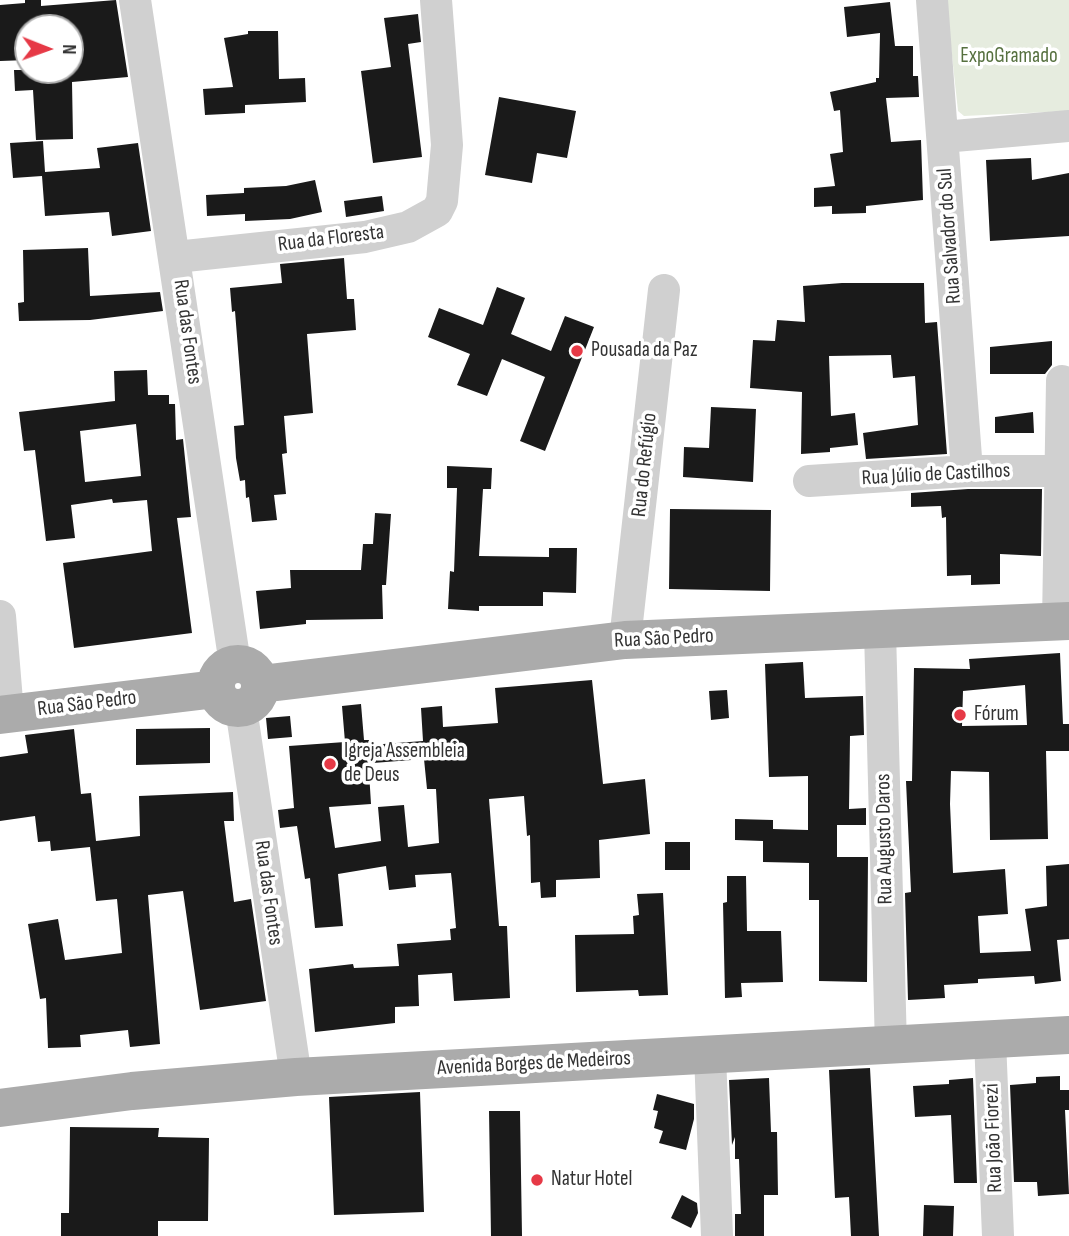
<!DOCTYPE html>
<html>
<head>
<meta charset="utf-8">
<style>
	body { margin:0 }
	#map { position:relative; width:1069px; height:1236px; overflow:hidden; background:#fff; font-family:"Sofia Sans Condensed",sans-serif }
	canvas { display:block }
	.north { position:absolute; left:14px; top:14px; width:70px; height:70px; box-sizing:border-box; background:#fff; border:2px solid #adadad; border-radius:50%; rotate:91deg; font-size:19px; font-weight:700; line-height:28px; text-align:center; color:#333 }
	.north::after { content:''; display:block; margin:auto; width:24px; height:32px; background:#e63946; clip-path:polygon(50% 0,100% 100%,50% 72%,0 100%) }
</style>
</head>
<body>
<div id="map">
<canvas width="1069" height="1236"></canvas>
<div class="north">N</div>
</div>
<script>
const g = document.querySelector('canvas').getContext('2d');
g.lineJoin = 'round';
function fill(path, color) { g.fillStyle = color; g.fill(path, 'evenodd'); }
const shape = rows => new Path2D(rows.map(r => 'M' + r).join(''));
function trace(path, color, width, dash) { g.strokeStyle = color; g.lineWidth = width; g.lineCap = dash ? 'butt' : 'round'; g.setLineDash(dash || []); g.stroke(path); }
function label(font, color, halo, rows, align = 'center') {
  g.font = font + ' "Sofia Sans Condensed",sans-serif'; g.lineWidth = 7; g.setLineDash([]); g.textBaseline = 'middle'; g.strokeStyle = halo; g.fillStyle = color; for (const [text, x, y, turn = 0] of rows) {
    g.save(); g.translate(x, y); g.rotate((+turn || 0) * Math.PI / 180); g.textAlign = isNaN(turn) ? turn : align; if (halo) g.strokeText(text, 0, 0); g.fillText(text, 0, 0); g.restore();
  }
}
fill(shape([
	[946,0,1069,0,1069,111,964,116,958,111]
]), '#e6ecdf');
fill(shape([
	[25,0,41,0,41,6,116,0,128,77,72,82,73,139,36,140,33,90,15,91,14,70,70,70,70,28,28,28,28,60,0,61,0,5,25,3],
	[890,2,895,46,913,46,913,76,918,76,919,97,886,98,891,142,921,140,923,200,866,206,866,213,832,214,832,206,814,207,814,188,835,186,830,154,843,152,840,110,834,111,830,92,876,82,876,78,879,78,880,33,847,37,844,7],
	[418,14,421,42,408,44,422,157,373,163,361,71,391,67,384,18],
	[248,31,278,31,279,79,305,78,306,102,245,105,245,113,205,115,203,89,233,87,224,38,248,34],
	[499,97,576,111,567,158,537,153,532,183,485,175],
	[43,141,45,172,100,168,97,148,138,143,151,231,112,236,109,212,45,216,42,176,13,178,10,143],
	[1031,158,1032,180,1069,173,1069,236,990,241,986,160],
	[315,180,322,212,290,219,245,221,245,214,207,216,206,195,244,193,244,188,286,186],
	[382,196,384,211,346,217,344,201],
	[88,248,90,296,160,292,163,311,90,320,19,321,18,303,24,302,23,250],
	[344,258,347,299,354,299,356,330,307,334,313,413,284,416,287,453,282,454,286,494,274,495,277,520,252,522,249,497,246,498,245,480,240,481,236,458,234,426,244,425,235,311,232,312,230,288,282,283,280,264],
	[842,283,924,283,925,323,937,322,947,454,866,459,863,433,918,425,915,376,893,378,891,355,829,356,831,416,855,413,858,445,830,448,830,452,801,454,802,392,750,388,753,340,775,341,777,320,805,322,803,286],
	[497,287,525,298,511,334,551,351,565,316,594,327,545,451,520,441,545,377,502,359,487,396,457,385,470,354,428,337,439,308,483,325],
	[1052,341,1052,365,1045,374,990,374,990,347],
	[147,370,148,395,169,395,169,404,175,404,176,440,183,439,191,517,177,518,192,633,74,648,63,563,152,551,147,500,113,503,112,499,71,505,75,538,46,541,35,450,24,451,19,412,115,401,114,371],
	[136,424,141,476,85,482,80,431],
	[711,407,756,409,753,482,683,477,684,447,709,448],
	[1033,412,1034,433,995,433,995,417],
	[447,466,492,468,491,489,483,489,479,556,549,557,549,548,577,548,576,593,543,592,543,606,479,606,479,611,448,609,450,571,454,572,457,488,447,488],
	[968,489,1042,489,1041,556,1000,554,1000,584,971,585,971,575,947,576,946,517,942,518,941,506,911,507,911,493],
	[670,509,771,510,770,591,669,589],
	[375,513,391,514,386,585,382,585,383,619,306,620,306,624,260,629,256,591,291,588,290,570,361,570,363,544,373,544],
	[1060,653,1063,724,1069,724,1069,751,1046,751,1048,839,990,840,989,772,951,771,950,804,953,873,1005,869,1008,914,978,916,980,953,1031,951,1025,909,1047,906,1046,866,1069,864,1069,939,1057,940,1061,981,1035,984,1034,976,978,979,978,983,944,985,945,998,908,1000,905,893,911,892,906,781,912,781,914,668,970,669,969,659],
	[1025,685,1027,725,962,726,963,691],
	[803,662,805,698,863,696,864,735,850,736,849,809,866,808,866,825,837,825,837,857,868,857,867,982,819,981,819,900,809,900,809,863,763,862,763,841,735,840,735,819,773,820,773,829,808,830,808,776,769,777,765,664],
	[592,680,603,784,645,779,650,834,599,840,600,878,556,880,556,897,541,898,540,882,531,883,530,835,527,836,524,796,489,799,499,926,507,926,510,998,454,1001,452,973,418,975,419,1006,395,1007,395,1023,315,1032,309,969,353,964,354,968,399,966,397,944,451,940,450,929,456,928,452,882,451,873,415,875,416,887,389,890,386,866,338,874,343,926,315,928,310,878,305,879,297,826,280,828,278,810,294,808,289,746,345,742,342,706,361,704,364,740,369,740,370,745,423,741,421,708,442,706,443,727,498,723,495,688],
	[424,759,427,789,436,789,439,843,408,847,404,805,378,807,381,841,335,848,329,807,371,804,369,772,374,771,373,763],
	[727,690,729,718,711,720,709,691],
	[290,716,292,737,268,739,266,718],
	[210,728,210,763,136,765,136,729],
	[74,729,81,794,91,793,96,841,140,836,139,796,233,792,234,821,224,821,234,902,251,899,266,1001,200,1010,183,891,148,895,160,1044,130,1047,128,1030,80,1035,81,1047,48,1048,46,998,40,999,28,924,58,919,65,960,122,953,117,899,96,901,90,847,51,851,50,841,38,842,35,816,0,821,0,757,28,753,25,735],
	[665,842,690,842,690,870,665,870],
	[727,876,746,876,747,931,781,931,783,982,741,983,742,997,725,998,723,903,727,902],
	[663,893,668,995,639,996,638,990,576,992,575,935,634,934,633,916,639,915,637,894],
	[870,1068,879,1236,851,1236,849,1197,835,1198,829,1070],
	[1060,1076,1060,1090,1069,1090,1069,1110,1065,1110,1069,1194,1038,1196,1037,1182,1014,1182,1010,1085,1036,1083,1036,1077],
	[769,1078,771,1132,777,1132,778,1195,764,1195,764,1236,735,1236,735,1214,741,1214,739,1159,735,1159,735,1137,732,1145,729,1080],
	[973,1078,977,1183,954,1183,951,1115,915,1117,913,1086,949,1084,949,1080],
	[420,1092,424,1212,334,1215,329,1097],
	[657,1094,694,1104,694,1119,686,1150,659,1143,663,1131,654,1128,658,1111,653,1110],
	[489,1111,520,1111,522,1236,491,1236],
	[70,1127,159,1128,158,1137,209,1138,208,1221,158,1221,158,1236,61,1236,61,1213,69,1213],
	[682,1195,697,1203,698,1213,691,1228,671,1218],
	[924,1205,954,1206,953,1236,923,1236]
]), '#1a1a1a');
trace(shape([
	[135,0,235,664],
	[932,0,967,471],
	[943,137,1069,126],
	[176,257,365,237,408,227,437,211,442,201,447,145,436,0],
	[809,481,967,471,1063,471],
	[0,616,8,713],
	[1058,622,1062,381],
	[880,631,891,1047],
	[625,640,664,290],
	[241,708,296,1077],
	[990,1040,998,1236],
	[710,1055,717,1236]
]), '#d0d0d0', 32);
trace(shape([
	'216 686a22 22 0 1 1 44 0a22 22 0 1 1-44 0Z',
	[261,684,625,640,1069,621],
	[0,715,216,689],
	[0,1108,132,1091,296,1077,1069,1035]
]), '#ababab', 38);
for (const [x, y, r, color] of [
	[577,351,7,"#e63946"],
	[960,715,7,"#e63946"],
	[330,764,7,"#e63946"],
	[537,1180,7,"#e63946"]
]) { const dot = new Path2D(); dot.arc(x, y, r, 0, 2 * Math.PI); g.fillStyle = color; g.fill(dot); trace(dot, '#fff', 2.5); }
label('21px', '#56703f', '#fff', [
	["ExpoGramado",1009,57]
]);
label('21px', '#333', '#fff', [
	["Rua Salvador do Sul",950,236,-94],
	["Rua da Floresta",331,239,-7],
	["Rua das Fontes",187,332,82],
	["Rua do Refúgio",645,465,-84],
	["Rua Júlio de Castilhos",936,475,-3],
	["Rua São Pedro",664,639,-3],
	["Rua São Pedro",87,704,-7],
	["Rua Augusto Daros",885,839,-91],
	["Rua das Fontes",268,893,82],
	["Avenida Borges de Medeiros",534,1064,-3],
	["Rua João Fiorezi",994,1138,-92]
]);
label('21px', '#333', '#fff', [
	["Pousada da Paz",591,351],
	["Fórum",974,715],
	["Igreja Assembleia",344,752],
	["de Deus",344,776],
	["Natur Hotel",551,1180]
], 'left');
</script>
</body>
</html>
